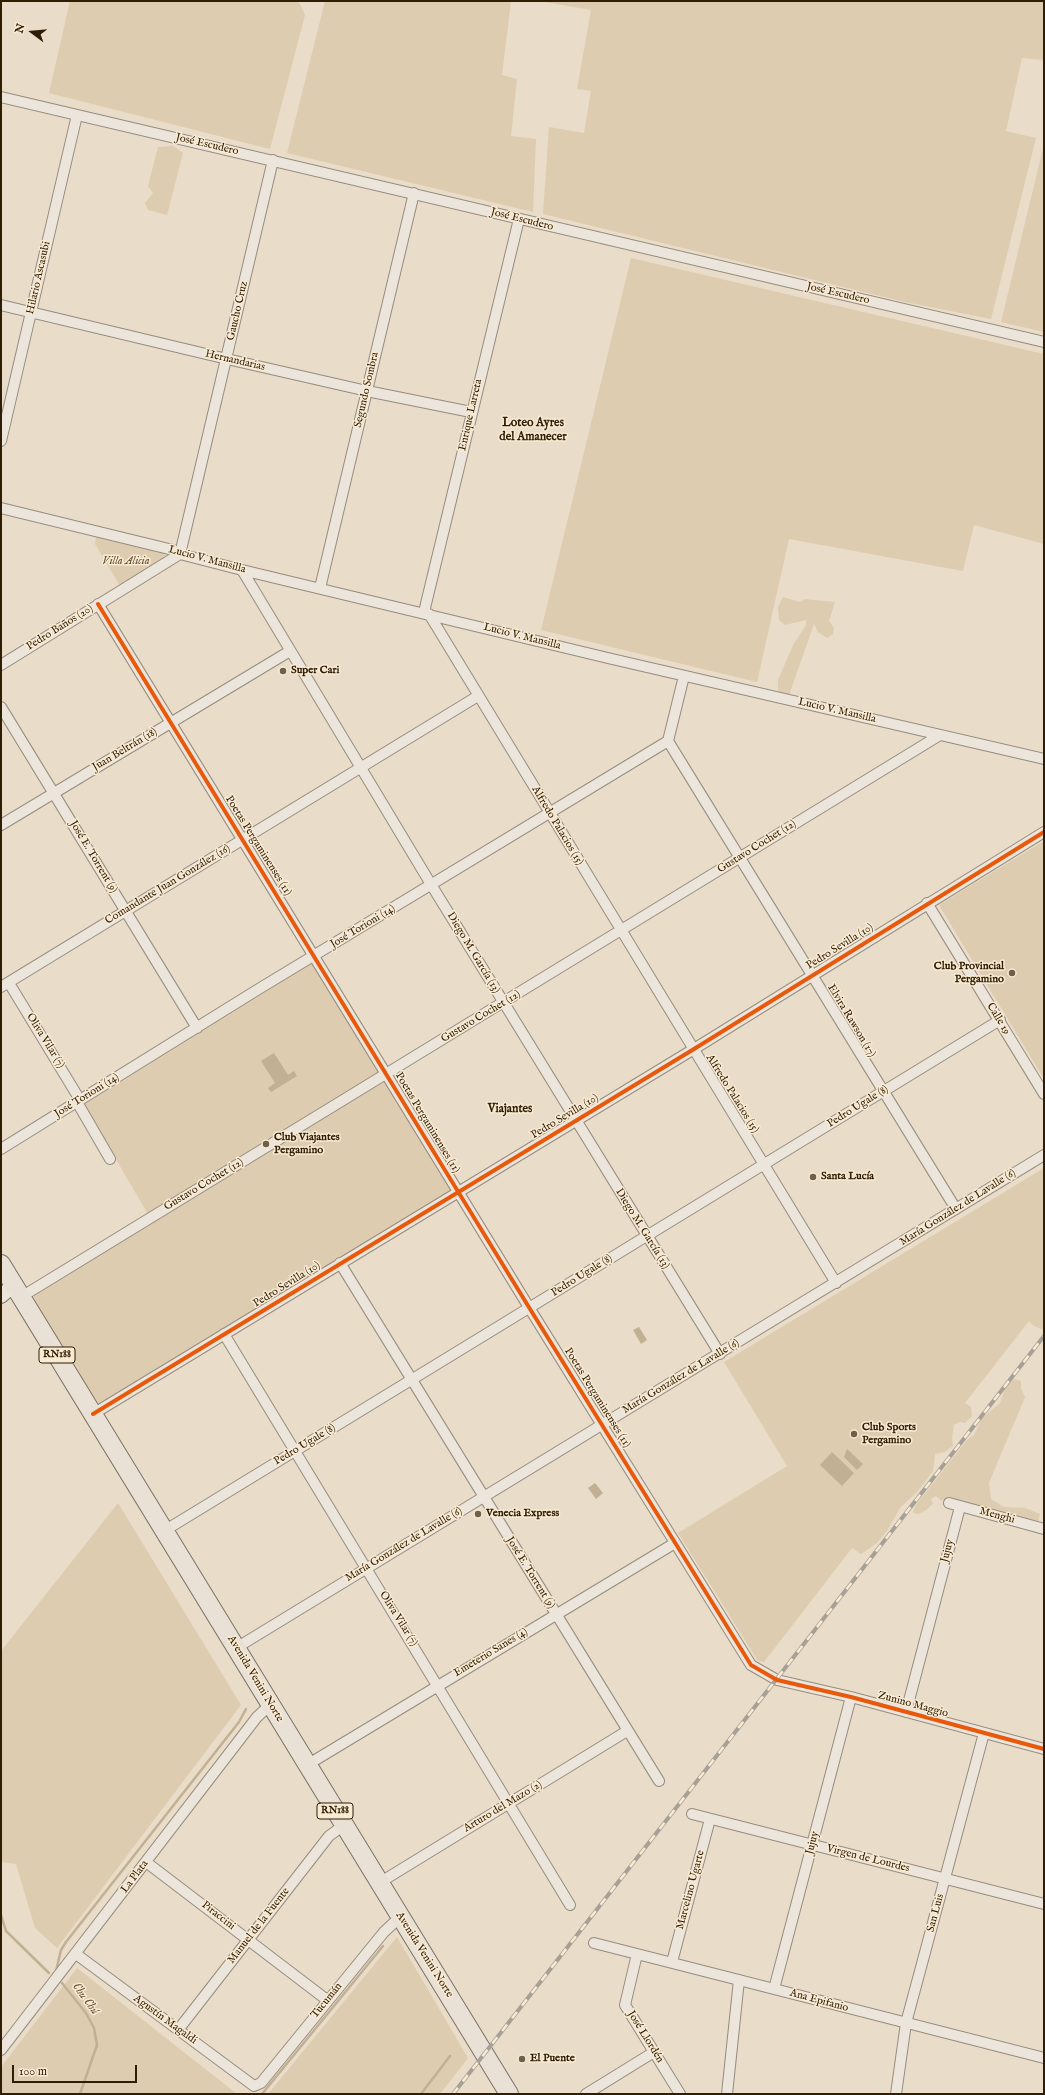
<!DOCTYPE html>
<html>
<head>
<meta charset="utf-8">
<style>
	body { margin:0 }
	#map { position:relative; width:1045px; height:2095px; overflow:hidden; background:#e9dcc8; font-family:"IM FELL English",serif }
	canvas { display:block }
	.frame { position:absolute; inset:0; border:2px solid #2f1d04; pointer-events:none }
	.north { position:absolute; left:12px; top:12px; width:40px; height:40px; -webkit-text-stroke:3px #f9ead3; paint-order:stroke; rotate:286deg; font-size:11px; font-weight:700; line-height:16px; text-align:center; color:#2f1d04 }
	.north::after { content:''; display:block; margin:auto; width:14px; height:18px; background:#2f1d04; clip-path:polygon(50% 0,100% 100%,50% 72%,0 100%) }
	.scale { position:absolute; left:12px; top:2065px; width:125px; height:18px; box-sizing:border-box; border:2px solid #2f1d04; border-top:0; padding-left:5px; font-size:12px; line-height:14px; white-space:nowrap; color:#2f1d04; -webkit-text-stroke:3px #f9ead3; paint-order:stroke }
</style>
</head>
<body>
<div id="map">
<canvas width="1045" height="2095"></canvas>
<div class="frame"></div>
<div class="north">N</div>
<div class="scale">100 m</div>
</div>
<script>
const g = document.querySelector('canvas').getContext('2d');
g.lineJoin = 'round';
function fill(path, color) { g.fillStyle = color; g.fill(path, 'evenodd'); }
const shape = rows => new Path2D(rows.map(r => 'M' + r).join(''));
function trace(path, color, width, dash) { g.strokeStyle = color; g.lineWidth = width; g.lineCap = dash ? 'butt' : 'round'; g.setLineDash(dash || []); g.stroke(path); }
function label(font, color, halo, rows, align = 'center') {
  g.font = font + ' "IM FELL English",serif'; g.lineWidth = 3; g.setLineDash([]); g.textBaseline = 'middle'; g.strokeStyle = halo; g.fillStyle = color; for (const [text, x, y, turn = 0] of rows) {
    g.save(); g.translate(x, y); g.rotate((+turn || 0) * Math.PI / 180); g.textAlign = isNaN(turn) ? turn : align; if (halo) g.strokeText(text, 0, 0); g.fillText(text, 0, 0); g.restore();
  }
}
fill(shape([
	[70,1,296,1,300,4,305,15,270,149,49,93],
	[325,1,511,1,502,75,517,79,511,136,536,139,533,212,287,153],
	[539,1,1044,1,1044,60,1022,58,1006,131,1036,138,991,319,905,302,543,214,549,127,584,133,591,91,577,89,591,10],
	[1044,144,1044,332,1001,322],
	[173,146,183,153,167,215,148,210,145,203,153,193,148,186,158,147],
	[631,258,1044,354,1044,544,974,525,963,571,789,539,757,682,541,630],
	[96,537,162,552,165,555,164,558,120,586,95,544],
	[783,597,800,602,805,599,835,602,829,621,834,628,833,634,827,638,818,632,814,624,789,695,778,692,778,680,793,645,806,625,806,620,785,625,779,620,778,607],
	[1044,841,1044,1079,939,905],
	[310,964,314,964,450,1187,449,1192,102,1404,97,1402,35,1302,34,1296,152,1221,83,1103,148,1064,153,1057,168,1052],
	[1044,1168,1044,1330,1034,1326,1029,1321,965,1403,971,1407,972,1416,965,1423,960,1422,954,1425,952,1437,953,1446,945,1452,935,1454,933,1471,918,1491,900,1508,887,1531,877,1543,861,1554,852,1548,764,1662,758,1661,678,1533,787,1466,724,1362],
	[1014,1379,1021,1381,1021,1389,1025,1397,989,1483,991,1499,1004,1507,1025,1508,1040,1514,1038,1523,940,1500,936,1496,931,1499,933,1504,926,1510,919,1514,913,1513,915,1506,967,1440,974,1435,982,1418,1000,1403,1006,1386],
	[118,1503,241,1705,57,1948,35,1928,16,1864,1,1862,1,1651],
	[397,1937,468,2058,440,2094,268,2094],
	[77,1968,237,2094,1,2094,1,2067]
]), '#ddccb0');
fill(shape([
	[274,1053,288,1075,294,1071,297,1076,271,1092,268,1088,275,1083,261,1061],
	[639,1327,647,1340,641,1344,633,1330],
	[847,1449,863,1464,857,1470,844,1457],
	[832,1452,854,1473,842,1486,820,1465],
	[595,1483,603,1493,596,1499,588,1488]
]), '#c2b094');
trace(shape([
	[1,1915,6,1931,49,1973],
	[56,1971,61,1950,66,1942,239,1722,246,1709],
	[62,1983,86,2013,94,2028,97,2045,80,2094],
	[262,2094,383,1946],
	[421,2094,450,2056]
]), '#c2b094', 2.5);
const street = shape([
	[1,97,1044,342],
	[1,305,227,359,367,391,471,412],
	[1,441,77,115],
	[1,508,173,550,180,554,242,570,612,659,1044,759],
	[242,570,432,886,720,1354],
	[320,588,414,193],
	[98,604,530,1309,751,1665,777,1680,851,1697,1044,1749],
	[424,612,519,219],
	[429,614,836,1283],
	[1,665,180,554,273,160],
	[1,707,197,1028],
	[668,741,956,1209],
	[1,825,290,651],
	[927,903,1044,1094],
	[9,983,80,1100],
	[1,987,478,696],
	[77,1102,110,1159],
	[1,1149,257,990,668,741,684,676],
	[340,1263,659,1781],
	[21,1297,940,735],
	[224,1334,570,1905],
	[93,1414,694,1049,1044,832],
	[949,1503,1044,1529],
	[164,1531,1000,1020],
	[236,1648,1044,1155],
	[906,1712,960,1507],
	[307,1765,675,1543],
	[692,1814,1044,1904],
	[146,1862,327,2000],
	[379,1883,627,1731],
	[594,1943,1044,2058],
	[76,1954,254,2086,261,2083,384,1932,400,1917],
	[637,1954,625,2005,680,2094],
	[672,1962,710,1819],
	[774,1989,851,1697],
	[178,2030,329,1836,344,1825],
	[1,2050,257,1717,270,1705],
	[586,2094,654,2052],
	[727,2094,739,1980],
	[896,2094,906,2023,984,1733]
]);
const secondary = shape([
	[1,1296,14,1285]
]);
const highway = shape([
	[1,1264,509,2094]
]);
trace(street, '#968c7e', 12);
trace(secondary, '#7b7264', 16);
trace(highway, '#7b7264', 20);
trace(street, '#ece5dc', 10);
trace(secondary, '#ece5dc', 14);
trace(highway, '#e9e1d6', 18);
const rail = shape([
	[453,2094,1044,1336]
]);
trace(rail, '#a7a096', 4);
trace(rail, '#f9ead3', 2.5, [8]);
trace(shape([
	[98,604,530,1309,751,1665,777,1680,851,1697,1044,1749],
	[93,1414,694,1049,1044,832]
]), '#e8590c', 4);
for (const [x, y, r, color] of [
	[283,671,4,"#706049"],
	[1012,973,4,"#706049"],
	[266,1144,4,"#706049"],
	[813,1177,4,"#706049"],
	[854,1434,4,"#706049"],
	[478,1514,4,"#706049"],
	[522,2059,4,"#706049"]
]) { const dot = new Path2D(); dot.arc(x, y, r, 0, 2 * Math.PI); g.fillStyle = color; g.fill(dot); trace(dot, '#f9ead3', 1.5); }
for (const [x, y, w] of [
	[57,1355,36],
	[335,1811,36]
]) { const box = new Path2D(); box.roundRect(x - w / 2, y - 8, w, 16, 3); g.fillStyle = '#f9ead3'; g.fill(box); trace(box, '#2f1d04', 1); }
label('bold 10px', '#2f1d04', null, [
	["RN188",57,1355],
	["RN188",335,1811]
]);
label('11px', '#2f1d04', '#f9ead3', [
	["José Escudero",207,145,13],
	["José Escudero",522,220,14],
	["Hilario Ascasubi",39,278,-77],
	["José Escudero",838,294,13],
	["Gaucho Cruz",238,311,-77],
	["Hernandarias",235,361,13],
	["Segundo Sombra",367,390,-77],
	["Enrique Larreta",471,415,-77],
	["Lucio V. Mansilla",207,560,15],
	["Pedro Baños (20)",60,628,-32],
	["Lucio V. Mansilla",522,637,14],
	["Lucio V. Mansilla",837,711,13],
	["Juan Beltrán (18)",125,750,-31],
	["Alfredo Palacios (15)",557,826,59],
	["Poetas Pergaminenses (11)",258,846,58],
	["Gustavo Cochet (12)",757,847,-32],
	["José E. Torrent (9)",93,857,59],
	["Comandante Juan González (16)",168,885,-31],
	["José Torioni (14)",363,927,-31],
	["Pedro Sevilla (10)",840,947,-32],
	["Diego M. García (13)",473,953,59],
	["Gustavo Cochet (12)",481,1017,-31],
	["Calle 19",998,1019,59],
	["Elvira Rawson (17)",851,1021,59],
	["Oliva Vilar (7)",45,1041,58],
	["Alfredo Palacios (15)",732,1094,58],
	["José Torioni (14)",87,1096,-32],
	["Pedro Ugale (8)",858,1107,-32],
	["Pedro Sevilla (10)",565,1117,-31],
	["Poetas Pergaminenses (11)",427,1123,59],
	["Gustavo Cochet (12)",204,1185,-31],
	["María González de Lavalle (6)",958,1208,-32],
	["Diego M. García (13)",642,1229,58],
	["Pedro Ugale (8)",582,1276,-32],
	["Pedro Sevilla (10)",287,1285,-32],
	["María González de Lavalle (6)",681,1377,-31],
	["Poetas Pergaminenses (11)",597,1398,58],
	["Pedro Ugale (8)",305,1445,-31],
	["Menghi",997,1516,15],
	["María González de Lavalle (6)",404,1545,-31],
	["Jujuy",948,1551,-75],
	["José E. Torrent (9)",530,1573,58],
	["Oliva Vilar (7)",398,1619,58],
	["Emeterio Sanes (4)",491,1653,-31],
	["Avenida Venini Norte",255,1679,59],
	["Zunino Maggio",913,1705,15],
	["Arturo del Mazo (2)",503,1807,-31],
	["Jujuy",813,1843,-75],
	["Virgen de Lourdes",868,1859,14],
	["La Plata",135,1877,-53],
	["Marcelino Ugarte",691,1890,-75],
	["San Luis",936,1913,-75],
	["Piraccini",218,1916,38],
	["Manuel de la Fuente",259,1926,-52],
	["Avenida Venini Norte",424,1955,58],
	["Tucumán",327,2001,-51],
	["Ana Epifanio",819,2001,15],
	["Agustín Magaldi",165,2020,36],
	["José Llordén",645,2037,58]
]);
label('italic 11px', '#614d32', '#f9ead3', [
	["Villa Alicia",126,562]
]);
label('bold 11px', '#2f1d04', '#f9ead3', [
	["Super Cari",291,671],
	["Club Provincial",1004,967,"right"],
	["Pergamino",1004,980,"right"],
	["Club Viajantes",274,1138],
	["Pergamino",274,1151],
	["Santa Lucía",821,1177],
	["Club Sports",862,1428],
	["Pergamino",862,1441],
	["Venecia Express",486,1514],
	["El Puente",530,2059]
], 'left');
label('bold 12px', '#2f1d04', '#f9ead3', [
	["Loteo Ayres",533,424],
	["del Amanecer",533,438],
	["Viajantes",510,1110]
]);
label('italic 12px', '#635034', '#f9ead3', [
	["Chu Chú",85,1999,54]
]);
</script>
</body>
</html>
